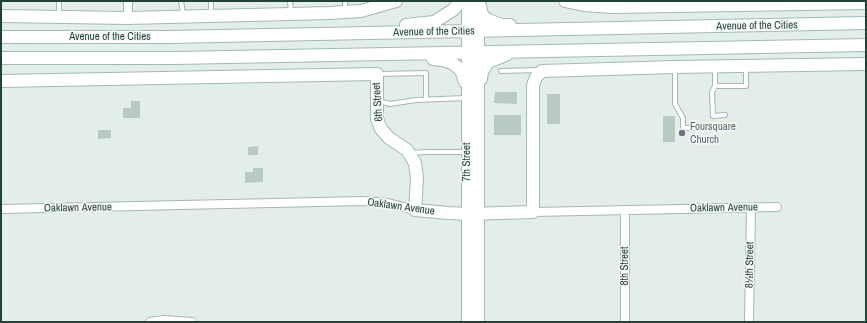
<!DOCTYPE html>
<html>
<head>
<meta charset="utf-8">
<style>
	body { margin:0 }
	#map { position:relative; width:867px; height:323px; overflow:hidden; background:#e4eee9; font-family:"Archivo Narrow",sans-serif }
	canvas { display:block }
	.frame { position:absolute; inset:0; border:2px solid #224237; pointer-events:none }
</style>
</head>
<body>
<div id="map">
<canvas width="867" height="323"></canvas>
<div class="frame"></div>
</div>
<script>
const g = document.querySelector('canvas').getContext('2d');
g.lineJoin = 'round';
function fill(path, color) { g.fillStyle = color; g.fill(path, 'evenodd'); }
const shape = rows => new Path2D(rows.map(r => 'M' + r).join(''));
function trace(path, color, width, dash) { g.strokeStyle = color; g.lineWidth = width; g.lineCap = dash ? 'butt' : 'round'; g.setLineDash(dash || []); g.stroke(path); }
function label(font, color, halo, rows, align = 'center') {
  g.font = font + ' "Archivo Narrow",sans-serif'; g.lineWidth = 3; g.setLineDash([]); g.textBaseline = 'middle'; g.strokeStyle = halo; g.fillStyle = color; for (const [text, x, y, turn = 0] of rows) {
    g.save(); g.translate(x, y); g.rotate((+turn || 0) * Math.PI / 180); g.textAlign = isNaN(turn) ? turn : align; if (halo) g.strokeText(text, 0, 0); g.fillText(text, 0, 0); g.restore();
  }
}
fill(shape([
	[495,92,517,92,517,104,494,103],
	[547,94,560,94,560,124,547,124],
	[131,101,140,101,140,118,123,118,123,108,131,108],
	[494,115,521,115,521,135,494,135],
	[663,116,675,116,675,142,663,142],
	[98,130,111,130,111,138,98,139],
	[258,146,258,155,248,155,248,147],
	[253,168,263,168,263,182,245,183,245,172,253,172]
]), '#b9cac2');
const lane = shape([
	[181,1,183,14],
	[290,1,291,13],
	[345,1,345,11],
	[211,14,211,1],
	[59,15,59,1],
	[715,68,715,86,746,86,746,67],
	[675,69,675,104,683,118,683,128,700,128],
	[501,71,538,70],
	[379,74,426,73,426,100],
	[715,86,712,92,713,116,725,115],
	[379,101,390,104,416,100,466,98],
	[411,153,426,152,466,152]
]);
const street = shape([
	[128,1,128,18],
	[1,209,363,201,388,203,415,210],
	[625,210,625,322],
	[533,212,777,207],
	[150,322,164,320,192,322],
	[749,322,751,208]
]);
const secondary = shape([
	[468,1,468,322],
	[565,1,584,5,612,7,866,3],
	[480,6,482,15,488,20,502,25,510,25],
	[1,16,128,18,330,13,361,11,396,1],
	[406,25,434,22,453,10,461,1],
	[1,37,169,37,866,23],
	[1,58,175,58,866,45],
	[433,59,443,60,452,63,461,70,465,82],
	[481,79,482,72,488,62,506,55],
	[1,81,377,74,377,119,381,129,389,138,407,150,415,163,417,178,415,210,448,213,468,214,533,212,533,85,536,77,542,71,675,67,866,64],
	[478,322,478,1]
]);
trace(lane, '#a6b7b0', 6);
trace(street, '#a6b7b0', 10);
trace(secondary, '#a1bbb0', 14);
trace(lane, '#fff', 4);
trace(street, '#fff', 8);
trace(secondary, '#fff', 12);
for (const [x, y, r, color] of [
	[682,133,4,"#6b7280"]
]) { const dot = new Path2D(); dot.arc(x, y, r, 0, 2 * Math.PI); g.fillStyle = color; g.fill(dot); trace(dot, '#f5faf7', 1.5); }
label('11px', '#224237', '#f5faf7', [
	["Avenue of the Cities",757,26,-1],
	["Avenue of the Cities",434,32,-1],
	["Avenue of the Cities",110,37],
	["6th Street",378,102,-94],
	["7th Street",467,162,-90],
	["Oaklawn Avenue",401,207,8],
	["Oaklawn Avenue",78,208,-1],
	["Oaklawn Avenue",724,208,-1],
	["8½th Street",750,265,-89],
	["8th Street",625,266,-90]
]);
label('11px', '#5b616d', '#f5faf7', [
	["Foursquare",690,127],
	["Church",690,140]
], 'left');
</script>
</body>
</html>
